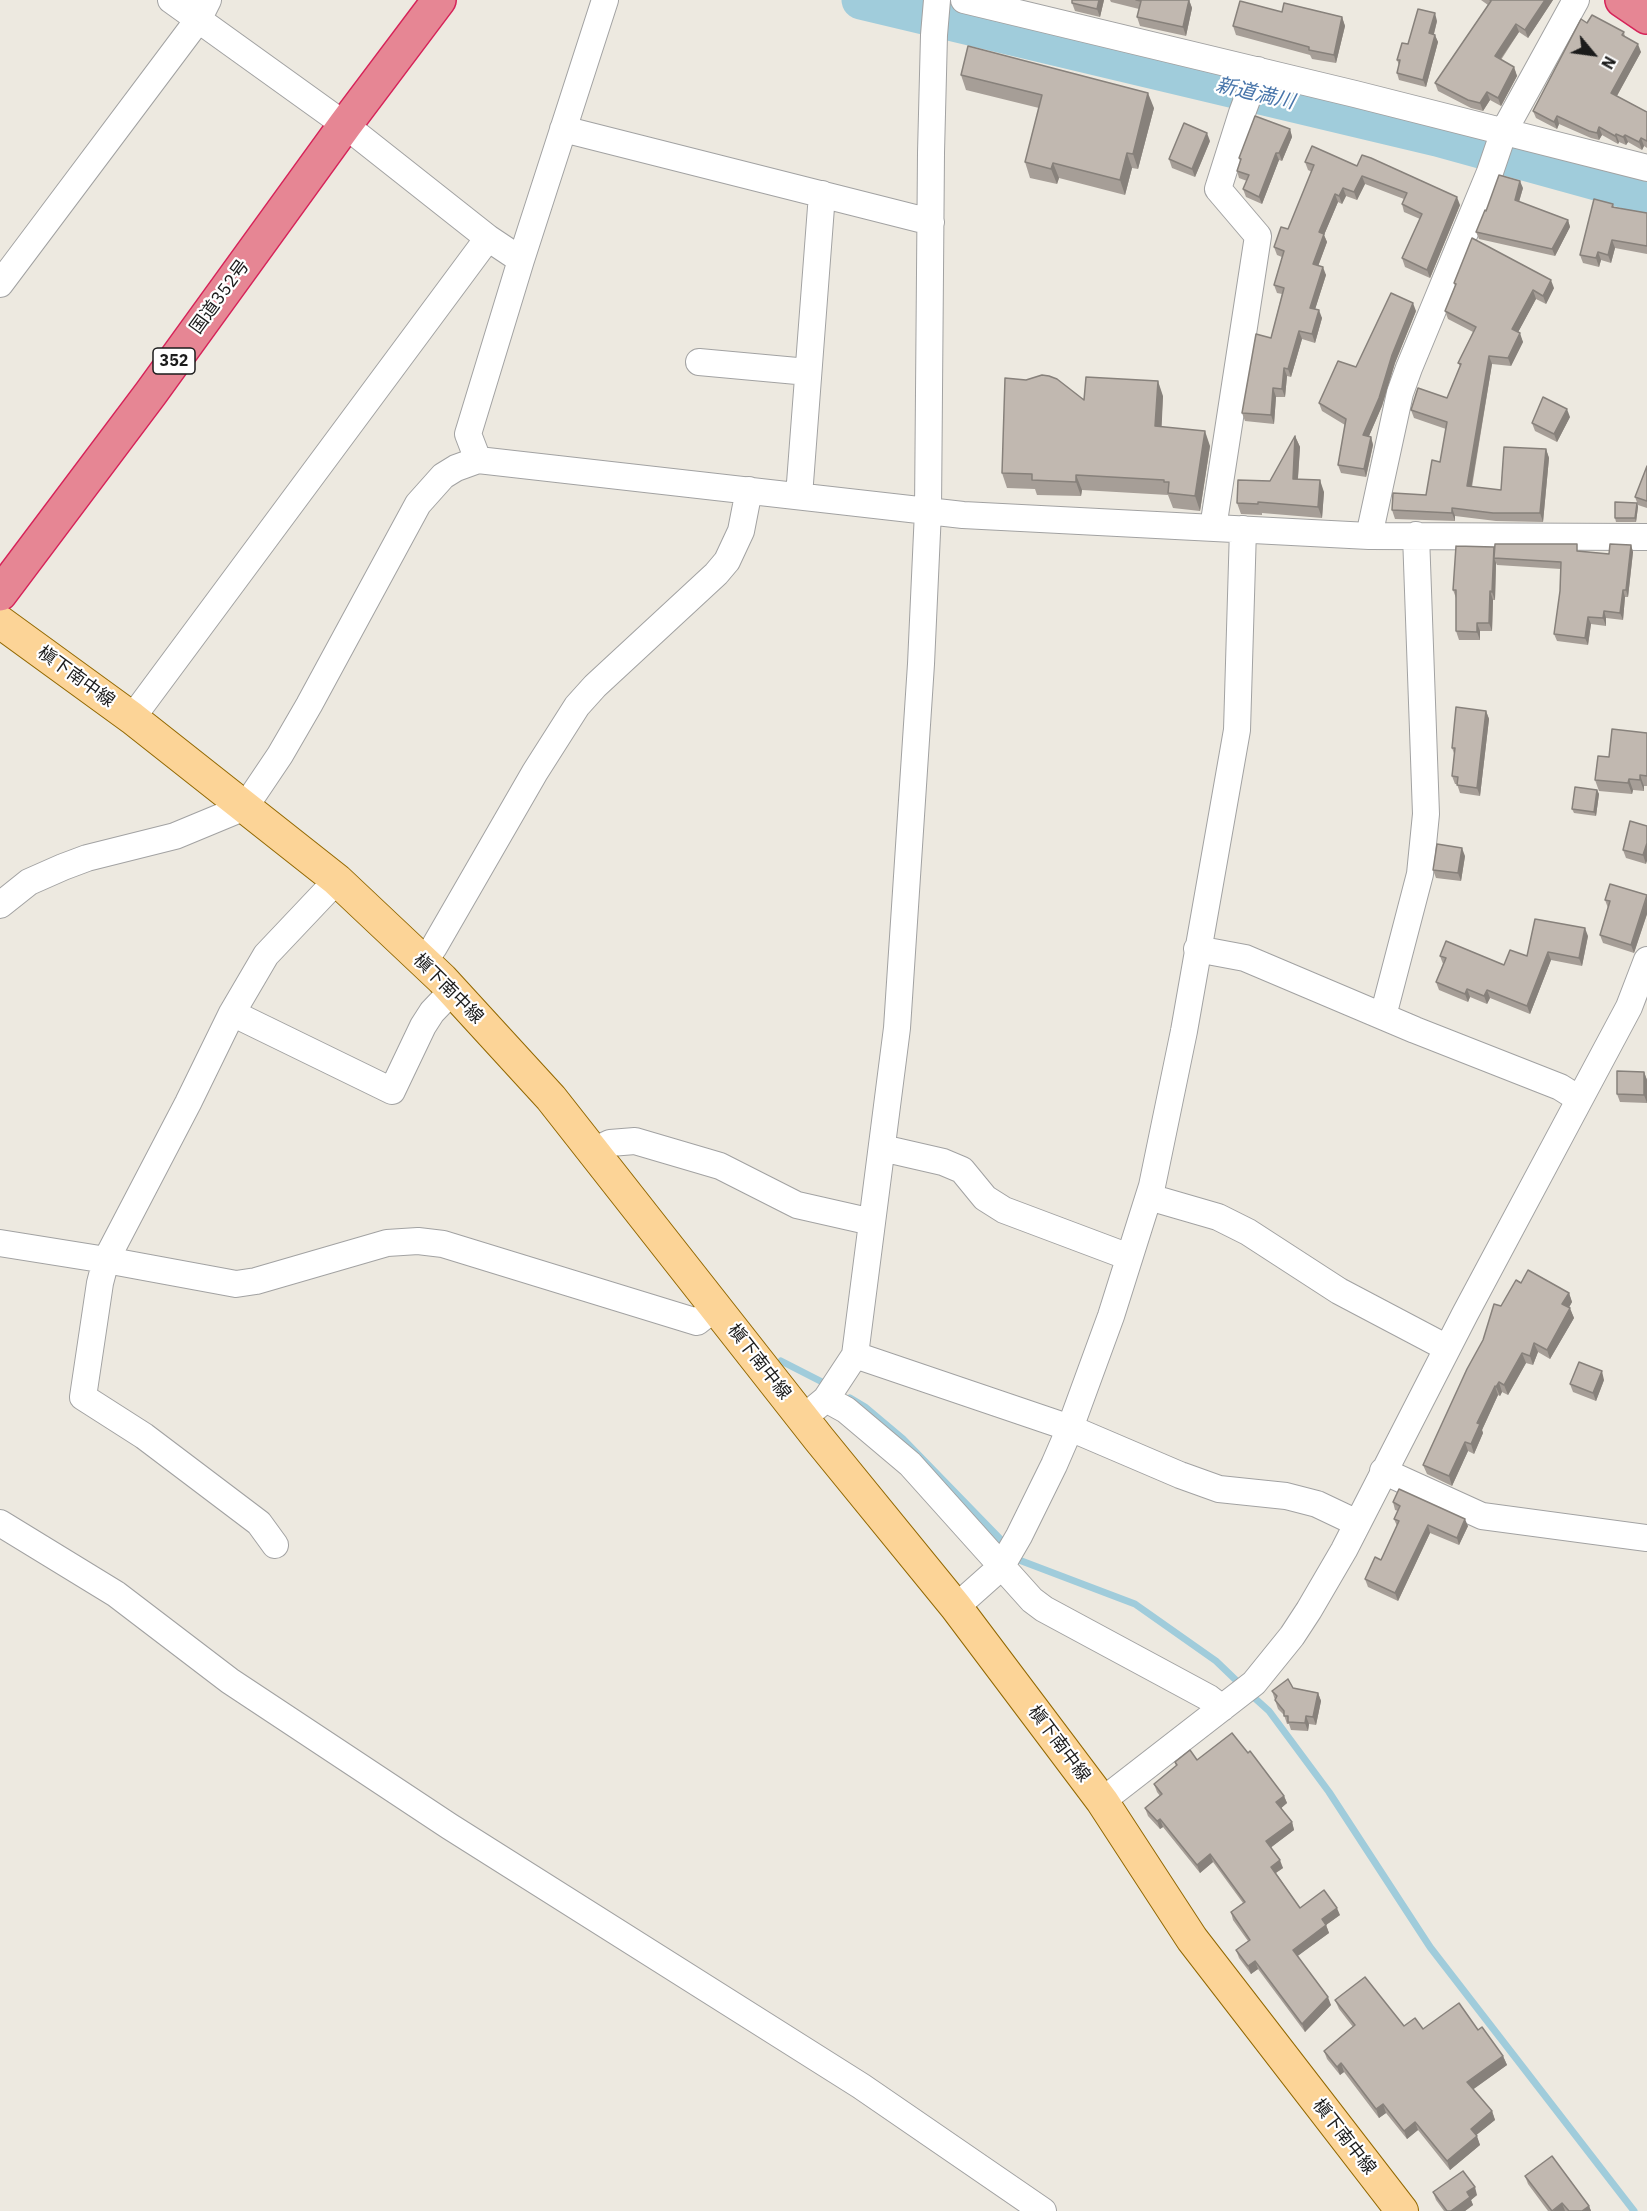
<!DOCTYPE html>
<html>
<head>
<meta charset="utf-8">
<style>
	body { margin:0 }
	#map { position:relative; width:1647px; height:2211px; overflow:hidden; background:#ede9e0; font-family:"IBM Plex Sans",sans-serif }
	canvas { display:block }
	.north { position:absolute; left:1563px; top:24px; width:60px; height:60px; -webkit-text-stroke:4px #fff; paint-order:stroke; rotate:119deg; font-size:16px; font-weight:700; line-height:24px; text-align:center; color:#1b1b1b }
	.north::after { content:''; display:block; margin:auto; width:21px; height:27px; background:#1b1b1b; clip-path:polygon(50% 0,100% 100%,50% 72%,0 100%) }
</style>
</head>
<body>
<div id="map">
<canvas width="1647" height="2211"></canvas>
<div class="north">N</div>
</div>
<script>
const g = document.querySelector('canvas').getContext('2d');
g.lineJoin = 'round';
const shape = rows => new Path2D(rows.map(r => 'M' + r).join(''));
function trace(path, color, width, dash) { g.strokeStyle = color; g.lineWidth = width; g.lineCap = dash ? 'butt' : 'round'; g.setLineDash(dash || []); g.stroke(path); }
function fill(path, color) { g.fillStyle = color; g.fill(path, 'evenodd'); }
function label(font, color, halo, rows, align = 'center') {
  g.font = font + ' "IBM Plex Sans","Noto Sans JP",sans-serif'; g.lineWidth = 4.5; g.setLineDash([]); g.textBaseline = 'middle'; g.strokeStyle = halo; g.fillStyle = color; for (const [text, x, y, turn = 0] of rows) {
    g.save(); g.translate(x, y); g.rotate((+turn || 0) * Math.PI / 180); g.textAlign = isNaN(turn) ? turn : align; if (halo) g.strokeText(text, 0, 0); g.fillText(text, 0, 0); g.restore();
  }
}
trace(shape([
	[781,1361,830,1386],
	[850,1398,865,1407,903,1439,1007,1546],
	[1014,1554,1019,1560,1135,1604,1216,1661,1241,1685],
	[1249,1693,1269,1711,1329,1792,1430,1947,1634,2211]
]), '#a0ccdb', 7);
trace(shape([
	[861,0,1437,137,1647,195]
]), '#a0ccdb', 39);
const minor = shape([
	[171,0,345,125,488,238,521,260,468,434,478,460],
	[964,0,1355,94,1647,168],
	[563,129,931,222],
	[521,260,605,0],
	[0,284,198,20,208,0],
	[699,362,808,372],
	[799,496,822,194],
	[1213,528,1258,236,1218,189,1242,113,1258,70],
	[1369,536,1400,393,1409,368,1490,172,1504,131,1576,0],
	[132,718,488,238],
	[0,905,29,882,63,867,87,858,175,836,245,807,280,755,309,705,418,504,443,476,456,468,478,460,963,515,1369,536,1647,537],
	[1197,949,1245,958,1415,1030,1560,1087,1579,1099],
	[423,962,434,947,535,772,577,706,595,686,716,574,727,561,741,531,749,490],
	[232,1013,392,1091,423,1026,432,1012,453,990],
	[1383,1016,1420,874,1426,814,1416,535],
	[882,1148,943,1162,962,1170,985,1198,1004,1210,1129,1257],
	[593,1151,610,1143,635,1141,720,1166,797,1205,872,1222],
	[1149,1197,1218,1217,1248,1232,1339,1291,1447,1348],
	[0,1243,106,1260,236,1284,256,1281,387,1243,418,1241,443,1244,697,1322,716,1307],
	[855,1355,1070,1428,1180,1475,1219,1489,1286,1496,1317,1504,1357,1523],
	[826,1399,846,1410,910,1464,1032,1600,1044,1609,1209,1698,1222,1708],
	[803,1418,826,1399,855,1355,897,1028,921,664,928,511,931,153,934,35,937,0],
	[1383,1471,1482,1516,1647,1538],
	[0,1523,116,1594,230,1681,449,1826,861,2086,1043,2211],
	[275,1545,259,1523,144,1436,83,1397,100,1283,106,1260,188,1103,232,1013,266,955,337,880],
	[956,1607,1001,1567,1019,1536,1054,1465,1070,1428,1111,1316,1152,1186,1184,1031,1237,730,1243,529],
	[1102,1801,1254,1683,1292,1636,1309,1610,1344,1550,1465,1314,1629,1007,1647,960]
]);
const major = shape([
	[0,622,132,718,337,880,442,979,551,1098,819,1439,956,1607,1102,1801,1192,1939,1402,2211]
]);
const highway = shape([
	[1622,0,1647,17],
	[0,594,151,393,345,125,439,0]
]);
trace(minor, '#a2a2a2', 28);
trace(major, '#926800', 34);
trace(highway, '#d62359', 36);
trace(minor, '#fff', 26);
trace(major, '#fcd497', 32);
trace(highway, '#e68694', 33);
fill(shape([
	[1104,0,1100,17,1075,11,1072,3],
	[1110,0,1189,0,1192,8,1186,36,1140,26,1137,17,1139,9,1111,2],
	[1481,0,1553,0,1528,38,1519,32,1501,60,1514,67,1517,76,1501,106,1490,100,1483,111,1471,108,1438,91,1435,83,1488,5],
	[1282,12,1342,17,1345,26,1336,63,1312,59,1310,55,1236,35,1233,26],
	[1437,21,1434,34,1438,42,1426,87,1399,80,1397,73,1399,65,1397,60,1408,44],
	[1587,23,1624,32,1625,37,1641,52,1617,96,1647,112,1647,148,1644,146,1642,150,1628,142,1626,145,1619,142,1618,144,1602,135,1599,140,1591,138,1559,124,1557,129,1536,118,1533,111],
	[961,75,1154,108,1138,169,1132,168,1125,195,1059,178,1057,184,1030,178,1025,162,1039,108,966,90],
	[1290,129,1292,137,1282,161,1279,160,1262,204,1246,197,1243,189,1247,181,1239,178,1237,171,1240,161,1239,158],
	[1210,141,1195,177,1172,168,1169,159],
	[1305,162,1357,166,1460,205,1430,278,1405,267,1402,258,1420,219,1404,212,1402,204,1404,199,1365,184,1357,200,1346,196,1342,204,1338,202,1324,235,1327,242,1318,266,1326,275,1315,309,1322,318,1315,343,1302,339,1291,377,1287,376,1285,397,1276,397,1274,424,1245,421,1242,413,1271,338,1282,294,1277,293,1274,285,1282,257,1277,255,1274,247,1288,229,1312,172,1308,170],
	[1523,188,1519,202,1568,220,1570,227,1555,256,1479,239,1476,232,1486,211],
	[1613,204,1614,207,1647,213,1647,254,1615,248,1611,263,1601,260,1599,267,1583,263,1580,255],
	[1454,283,1554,288,1546,304,1536,299,1518,332,1523,342,1511,366,1492,364,1472,487,1501,490,1546,449,1549,458,1543,522,1496,521,1455,516,1455,521,1395,519,1392,510,1426,495,1440,462,1446,429,1414,418,1411,410,1447,398,1460,366,1458,363,1473,332,1448,319,1445,311,1455,286],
	[1416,311,1395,363,1382,406,1369,436,1371,437,1373,445,1366,477,1341,473,1338,465,1345,425,1322,411,1319,403],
	[1026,380,1084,400,1163,396,1161,427,1210,446,1200,511,1173,508,1168,495,1082,490,1081,496,1037,495,1035,489,1007,488,1002,473],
	[1570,417,1557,442,1535,431,1532,423],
	[1295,436,1300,447,1298,479,1324,492,1322,518,1262,513,1262,515,1241,514,1237,503,1270,481],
	[1647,466,1647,508,1638,505,1635,497],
	[1637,503,1638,507,1636,522,1616,522,1615,518],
	[1631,545,1633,552,1628,597,1625,597,1623,620,1606,618,1606,626,1591,624,1588,645,1557,641,1554,634,1560,591,1561,569,1497,565,1496,563,1495,600,1493,600,1492,631,1480,631,1480,640,1459,640,1456,631,1456,598,1453,590,1494,547,1495,550,1580,551,1609,554],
	[1486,711,1489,719,1480,796,1460,793,1457,784,1455,784,1452,776,1455,756,1452,748],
	[1647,733,1647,786,1644,786,1644,791,1633,790,1632,794,1599,791,1595,780,1609,757],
	[1597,790,1599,794,1596,816,1574,813,1572,809],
	[1647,826,1646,864,1626,858,1623,850],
	[1465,856,1461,881,1436,878,1433,870],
	[1647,895,1647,914,1634,953,1603,943,1600,935,1608,908,1605,900],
	[1588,936,1582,966,1551,960,1530,1014,1490,998,1487,1004,1470,997,1468,1002,1439,990,1436,982,1443,964,1440,956,1504,965],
	[1644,1072,1647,1080,1647,1103,1620,1102,1617,1094],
	[1521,1283,1569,1293,1572,1302,1569,1307,1574,1318,1550,1359,1538,1352,1533,1365,1526,1363,1508,1395,1502,1392,1500,1396,1498,1395,1482,1430,1483,1433,1474,1454,1468,1451,1452,1486,1427,1474,1423,1465,1501,1306],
	[1604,1380,1596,1401,1573,1392,1570,1384],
	[1393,1502,1468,1526,1459,1545,1430,1533,1398,1601,1368,1587,1365,1579,1381,1560,1397,1526,1394,1519,1398,1511,1395,1510],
	[1293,1688,1318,1693,1321,1701,1316,1725,1309,1724,1308,1731,1291,1730,1289,1724,1287,1724,1284,1715,1278,1709,1272,1691],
	[1248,1753,1284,1796,1287,1803,1281,1808,1292,1822,1294,1830,1271,1847,1283,1868,1276,1873,1300,1908,1340,1915,1326,1925,1329,1933,1297,1956,1331,2005,1305,2032,1258,1969,1251,1974,1239,1958,1236,1950,1248,1941,1233,1920,1231,1912,1243,1903,1213,1862,1200,1873,1163,1827,1160,1829,1148,1816,1145,1808,1160,1796,1157,1792,1154,1784,1176,1766,1175,1762],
	[1335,2000,1404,2026,1423,2029,1478,2030,1503,2056,1507,2065,1473,2089,1492,2111,1495,2120,1476,2135,1480,2145,1450,2170,1418,2130,1407,2139,1386,2113,1379,2118,1344,2072,1340,2075,1327,2059,1324,2051,1353,2027,1339,2009],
	[1525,2176,1589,2206,1591,2211,1548,2211,1528,2184],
	[1433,2192,1477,2195,1471,2200,1473,2205,1465,2211,1444,2211,1436,2200]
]), '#a69e97');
fill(shape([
	[1099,0,1104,0,1100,17,1097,9],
	[1189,0,1192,8,1186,36,1183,27],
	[1545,0,1553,0,1528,38,1525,30],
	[1435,13,1437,21,1432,41,1429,33],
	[1342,17,1345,26,1336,63,1334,55],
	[1516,24,1519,32,1497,64,1495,56],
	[1435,35,1438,42,1426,87,1423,80],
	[1638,44,1641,52,1614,101,1611,93],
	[1514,67,1517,76,1501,106,1498,98],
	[1487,92,1490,100,1483,111,1480,103],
	[1148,93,1154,108,1138,169,1133,154],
	[1557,116,1559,124,1557,129,1554,122],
	[1599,127,1602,135,1599,140,1597,133],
	[1290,129,1292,137,1282,161,1279,153],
	[1207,133,1210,141,1195,177,1192,169],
	[1616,134,1619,142,1618,144,1615,136],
	[1625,135,1628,142,1626,145,1623,137],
	[1641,138,1644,146,1642,150,1639,142],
	[1127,153,1132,168,1125,195,1120,180],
	[1276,153,1279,160,1262,204,1259,197],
	[1053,163,1059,178,1057,184,1051,169],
	[1362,176,1365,184,1357,200,1354,192],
	[1520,181,1523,188,1517,208,1515,200],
	[1343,188,1346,196,1342,204,1339,196],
	[1335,194,1338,202,1324,235,1327,242,1316,272,1313,264,1319,232],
	[1457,197,1460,205,1430,278,1427,270],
	[1568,220,1570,227,1555,256,1552,249],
	[1612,240,1615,248,1611,263,1608,255],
	[1598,252,1601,260,1599,267,1596,258],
	[1323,267,1326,275,1313,316,1310,308],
	[1551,280,1554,288,1546,304,1543,296],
	[1533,290,1536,299,1515,338,1512,329],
	[1413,303,1416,311,1395,363,1382,406,1366,443,1363,435,1392,355],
	[1319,310,1322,318,1315,343,1312,334],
	[1299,331,1302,339,1291,377,1288,369],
	[1520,333,1523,342,1511,366,1508,358],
	[1489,356,1492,364,1470,495,1467,486],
	[1284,368,1287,376,1285,397,1282,389],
	[1158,381,1163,396,1161,441,1155,426],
	[1273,388,1276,397,1274,424,1271,415],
	[1567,409,1570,417,1557,442,1554,434],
	[1205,431,1210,446,1200,511,1195,496],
	[1295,436,1300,447,1297,490,1293,479],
	[1371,437,1373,445,1366,477,1364,469],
	[1546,449,1549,458,1543,522,1540,513],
	[1076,475,1082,490,1081,496,1076,482],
	[1320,480,1324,492,1322,518,1318,507],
	[1637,503,1638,507,1636,522,1635,518],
	[1452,508,1455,516,1455,521,1452,513],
	[1631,545,1633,552,1628,597,1626,590],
	[1494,547,1496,555,1494,558,1496,563,1495,600,1492,592],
	[1623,590,1625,597,1623,620,1620,613],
	[1490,591,1493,600,1492,631,1489,623],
	[1604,611,1606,618,1606,626,1603,618],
	[1588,617,1591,624,1588,645,1585,638],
	[1477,623,1480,631,1480,640,1477,632],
	[1486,711,1489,719,1480,796,1477,788],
	[1640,775,1644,786,1644,791,1640,780],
	[1629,779,1633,790,1632,794,1628,783],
	[1597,790,1599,794,1596,816,1594,812],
	[1647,843,1647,861,1646,864,1643,855],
	[1462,848,1465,856,1461,881,1458,873],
	[1647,897,1647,914,1634,953,1631,945],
	[1585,928,1588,936,1582,966,1579,958],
	[1548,952,1551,960,1530,1014,1527,1006],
	[1467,989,1470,997,1468,1002,1465,994],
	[1487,990,1490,998,1487,1004,1484,996],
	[1644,1072,1647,1080,1647,1103,1644,1095],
	[1569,1293,1572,1302,1566,1313,1562,1304],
	[1570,1308,1574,1318,1550,1359,1547,1350],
	[1534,1343,1538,1352,1533,1365,1530,1356],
	[1522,1353,1526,1363,1508,1395,1504,1385],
	[1602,1371,1604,1380,1596,1401,1593,1393],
	[1499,1382,1502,1392,1500,1396,1496,1387],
	[1495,1386,1498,1395,1482,1430,1483,1433,1474,1454,1471,1444,1477,1423],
	[1465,1442,1468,1451,1452,1486,1449,1476],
	[1465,1519,1468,1526,1459,1545,1457,1538],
	[1428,1525,1430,1533,1398,1601,1395,1593],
	[1318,1693,1321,1701,1316,1725,1313,1717],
	[1306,1716,1309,1724,1308,1731,1305,1723],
	[1284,1796,1287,1803,1279,1810,1276,1802],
	[1160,1819,1163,1827,1160,1829,1157,1821],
	[1292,1822,1294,1830,1269,1849,1266,1841],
	[1210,1854,1213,1862,1200,1873,1197,1865],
	[1280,1860,1283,1868,1274,1874,1271,1867],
	[1337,1908,1340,1915,1326,1925,1329,1933,1295,1958,1293,1950,1322,1919],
	[1255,1961,1258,1969,1251,1974,1248,1966],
	[1328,1997,1331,2005,1305,2032,1302,2024],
	[1503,2056,1507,2065,1471,2091,1467,2082],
	[1341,2063,1344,2072,1340,2075,1337,2067],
	[1383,2104,1386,2113,1379,2118,1376,2109],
	[1492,2111,1495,2120,1474,2137,1471,2129],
	[1415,2122,1418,2130,1407,2139,1404,2131],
	[1477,2136,1480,2145,1450,2170,1447,2161],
	[1475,2187,1477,2195,1471,2200,1473,2205,1465,2211,1451,2211,1467,2192],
	[1562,2203,1565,2211,1553,2211],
	[1589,2206,1591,2211,1582,2211]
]), '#87817b');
const building = shape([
	[1072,0,1099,0,1097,9,1072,3,1072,0],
	[1136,0,1189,0,1183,27,1137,17,1141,1,1136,0],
	[1490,0,1545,0,1525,30,1516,24,1495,56,1514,67,1498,98,1487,92,1480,103,1468,100,1435,83,1491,1,1490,0],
	[1240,1,1282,12,1284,3,1342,17,1334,55,1309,50,1309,47,1233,26,1240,1],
	[1418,9,1435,13,1429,33,1435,35,1423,80,1397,73,1400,60,1397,60,1402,43,1408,44,1418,9],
	[1592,15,1624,32,1622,35,1638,44,1611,93,1647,112,1647,141,1641,138,1639,142,1625,135,1623,137,1616,134,1615,136,1599,127,1597,133,1589,131,1557,116,1554,122,1533,111,1581,19,1587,23,1592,15],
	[968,46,1148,93,1133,154,1127,153,1120,180,1053,163,1051,169,1025,162,1042,95,961,75,968,46],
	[1255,116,1290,129,1279,153,1276,153,1259,197,1243,189,1249,175,1237,171,1241,159,1239,158,1255,116],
	[1184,123,1207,133,1192,169,1169,159,1184,123],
	[1312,146,1357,166,1362,155,1371,158,1457,197,1427,270,1402,258,1422,214,1402,204,1407,193,1362,176,1354,192,1343,188,1339,196,1335,194,1319,232,1324,234,1313,264,1323,267,1310,308,1319,310,1312,334,1299,331,1288,369,1284,368,1282,389,1273,388,1271,415,1242,413,1256,334,1271,338,1284,288,1274,285,1284,251,1274,247,1281,227,1288,229,1314,165,1305,162,1312,146],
	[1499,175,1520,181,1515,200,1568,220,1552,249,1476,232,1485,210,1486,211,1499,175],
	[1594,199,1613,204,1612,207,1647,213,1647,246,1612,240,1608,255,1598,252,1596,258,1580,255,1594,199],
	[1472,238,1551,280,1543,296,1533,290,1512,329,1520,333,1508,358,1489,356,1467,486,1501,490,1504,447,1546,449,1540,513,1493,513,1452,508,1452,513,1392,510,1393,493,1426,495,1432,460,1440,462,1447,422,1411,410,1418,388,1447,398,1461,364,1458,363,1476,327,1445,311,1456,284,1454,283,1472,238],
	[1391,293,1413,303,1392,355,1379,398,1363,435,1371,437,1364,469,1338,465,1346,419,1319,403,1338,361,1356,367,1391,293],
	[1042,375,1049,376,1057,379,1084,400,1086,377,1158,381,1155,426,1205,431,1195,496,1168,493,1169,482,1164,482,1164,480,1076,475,1076,482,1032,480,1032,474,1002,473,1005,378,1026,380,1042,375],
	[1543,397,1567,409,1554,434,1532,423,1543,397],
	[1295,436,1293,479,1320,480,1318,507,1258,502,1258,504,1237,503,1238,480,1270,481,1295,436],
	[1647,466,1647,501,1635,497,1647,466],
	[1615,502,1637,503,1635,518,1615,518,1615,502],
	[1495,544,1577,544,1577,551,1609,554,1610,544,1631,545,1626,590,1623,590,1620,613,1604,611,1603,618,1588,617,1585,638,1554,634,1560,591,1561,562,1494,558,1495,544],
	[1456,546,1494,547,1492,592,1490,591,1489,623,1477,623,1477,632,1456,631,1456,590,1453,590,1456,546],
	[1456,707,1486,711,1477,788,1457,785,1458,777,1452,776,1455,748,1452,748,1456,707],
	[1612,729,1647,733,1647,776,1640,775,1640,780,1629,779,1628,783,1595,780,1598,756,1609,757,1612,729],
	[1575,787,1597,790,1594,812,1572,809,1575,787],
	[1630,821,1647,826,1647,843,1643,855,1623,850,1630,821],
	[1437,844,1462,848,1458,873,1433,870,1437,844],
	[1610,884,1647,895,1631,945,1600,935,1610,901,1605,900,1610,884],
	[1535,919,1585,928,1579,958,1548,952,1527,1006,1487,990,1484,996,1467,989,1465,994,1436,982,1446,958,1440,956,1446,941,1504,965,1510,950,1527,956,1535,919],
	[1617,1071,1644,1072,1644,1095,1617,1094,1617,1071],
	[1528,1270,1569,1293,1562,1304,1570,1308,1547,1350,1534,1343,1530,1356,1522,1353,1504,1385,1499,1382,1496,1387,1495,1386,1477,1423,1480,1424,1471,1444,1465,1442,1449,1476,1423,1465,1467,1369,1483,1340,1494,1304,1501,1306,1516,1280,1521,1283,1528,1270],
	[1579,1362,1602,1371,1593,1393,1570,1384,1579,1362],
	[1399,1489,1465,1519,1457,1538,1428,1525,1395,1593,1365,1579,1375,1557,1381,1560,1399,1521,1394,1519,1400,1506,1393,1502,1399,1489],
	[1288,1679,1293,1688,1318,1693,1313,1717,1306,1716,1305,1723,1288,1722,1288,1716,1284,1716,1284,1711,1275,1700,1277,1696,1272,1691,1288,1679],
	[1232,1733,1248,1753,1250,1751,1284,1796,1276,1802,1292,1822,1266,1841,1280,1860,1271,1867,1300,1908,1324,1890,1337,1908,1322,1919,1326,1925,1293,1950,1328,1997,1302,2024,1255,1961,1248,1966,1236,1950,1250,1940,1231,1912,1245,1902,1210,1854,1197,1865,1160,1819,1157,1821,1145,1808,1162,1794,1154,1784,1177,1765,1175,1762,1190,1750,1197,1760,1232,1733],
	[1365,1977,1404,2026,1415,2018,1423,2029,1459,2003,1478,2030,1482,2027,1503,2056,1467,2082,1492,2111,1471,2129,1477,2136,1447,2161,1415,2122,1404,2131,1383,2104,1376,2109,1341,2063,1337,2067,1324,2051,1355,2025,1335,2000,1365,1977],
	[1552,2156,1589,2206,1582,2211,1569,2211,1562,2203,1552,2211,1525,2176,1552,2156],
	[1463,2171,1475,2187,1467,2192,1470,2197,1451,2211,1447,2211,1433,2192,1463,2171]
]);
fill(building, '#c1b8b0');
trace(building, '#87817b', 1.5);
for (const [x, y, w] of [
	[174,361,42]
]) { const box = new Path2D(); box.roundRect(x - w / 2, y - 13, w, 26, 4.5); g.fillStyle = '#fff'; g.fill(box); trace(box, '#1b1b1b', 1.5); }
label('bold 16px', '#1b1b1b', null, [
	["352",174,361]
]);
label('18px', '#1b1b1b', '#fff', [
	["国道352号",220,297,-54],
	["槇下南中線",76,677,36],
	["槇下南中線",448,989,45],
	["槇下南中線",759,1362,52],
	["槇下南中線",1059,1744,53],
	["槇下南中線",1344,2137,52]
]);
label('italic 20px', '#4875aa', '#fff', [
	["新道満川",1255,94,13]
]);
</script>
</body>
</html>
